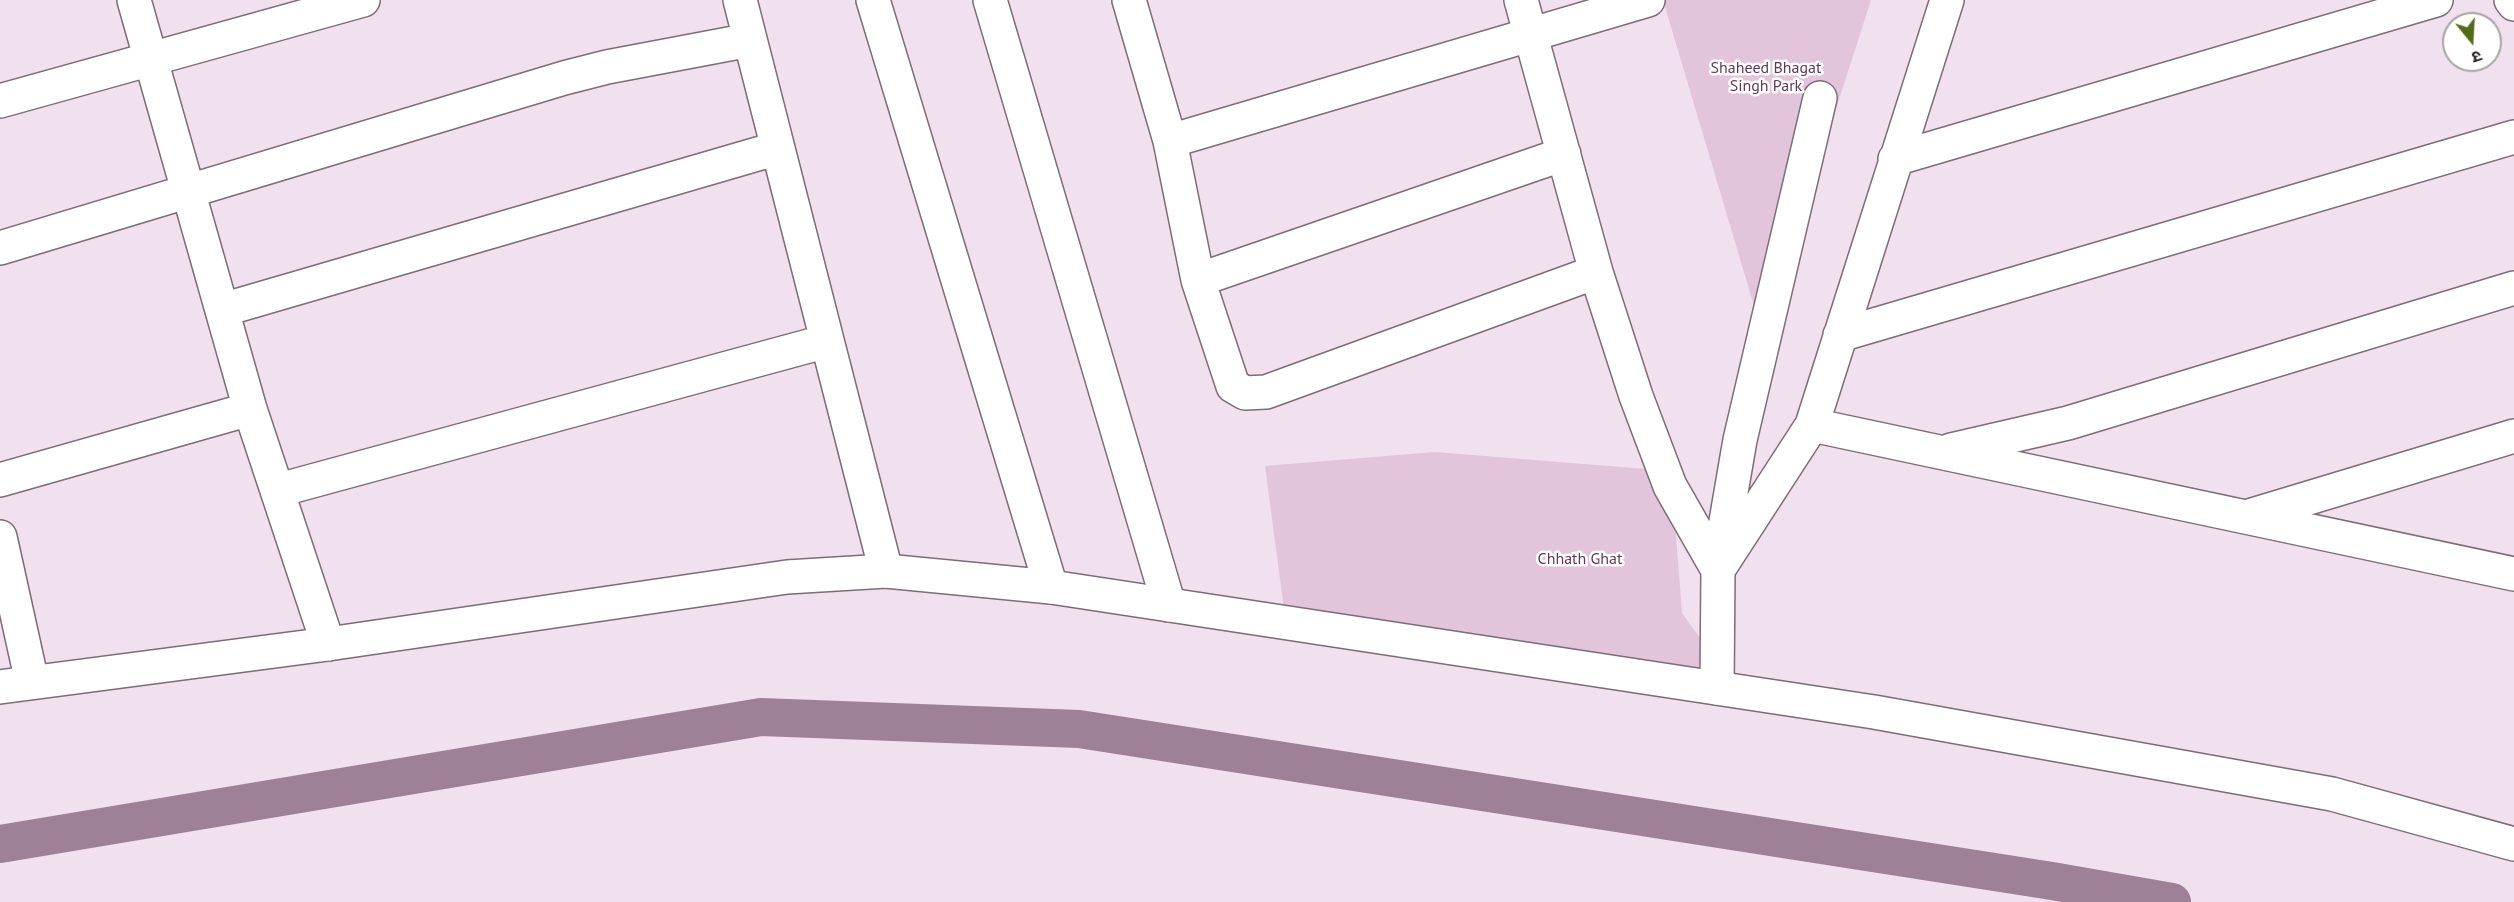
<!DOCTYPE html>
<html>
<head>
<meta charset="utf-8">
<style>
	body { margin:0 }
	#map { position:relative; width:2514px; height:902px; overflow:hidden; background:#f1e0ed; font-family:"PT Sans","Noto Sans Devanagari",sans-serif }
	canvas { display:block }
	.north { position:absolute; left:2442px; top:12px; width:60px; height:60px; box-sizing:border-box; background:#fff; border:2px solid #a7a4a6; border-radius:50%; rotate:162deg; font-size:16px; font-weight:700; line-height:24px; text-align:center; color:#221c20 }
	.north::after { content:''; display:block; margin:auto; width:21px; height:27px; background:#546b1c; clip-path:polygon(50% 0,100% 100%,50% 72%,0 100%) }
</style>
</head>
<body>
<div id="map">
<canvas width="2514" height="902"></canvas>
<div class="north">उ</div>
</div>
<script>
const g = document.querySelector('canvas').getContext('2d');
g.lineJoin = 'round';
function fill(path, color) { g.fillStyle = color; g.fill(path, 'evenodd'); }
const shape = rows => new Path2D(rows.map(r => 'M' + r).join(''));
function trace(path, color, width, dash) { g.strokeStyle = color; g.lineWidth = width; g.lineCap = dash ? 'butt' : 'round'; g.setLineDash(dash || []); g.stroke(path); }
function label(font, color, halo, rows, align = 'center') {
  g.font = font + ' "PT Sans",sans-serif'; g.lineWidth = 5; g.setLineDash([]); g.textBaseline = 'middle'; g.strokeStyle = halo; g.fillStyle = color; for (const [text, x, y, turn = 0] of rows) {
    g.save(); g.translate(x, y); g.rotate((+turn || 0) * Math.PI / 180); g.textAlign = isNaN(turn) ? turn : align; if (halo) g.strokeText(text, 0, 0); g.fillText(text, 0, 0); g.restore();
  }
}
fill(shape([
	[1663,0,1871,0,1763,336],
	[1435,452,1671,471,1682,613,1727,675,1284,609,1265,466]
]), '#e2c4db');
trace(shape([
	[0,844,761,717,1079,729,2052,881,2172,902]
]), '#9e8197', 38);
const minor = shape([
	[740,0,886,571],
	[873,0,1051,587],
	[990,0,1169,605],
	[1129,0,1170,141,1198,280,1233,386,1245,393,1266,392,1596,272],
	[1521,0,1596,272,1636,396,1670,486,1718,570],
	[2511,0,2514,4],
	[0,101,363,0],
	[1170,141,1648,0],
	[1895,159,2436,0],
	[0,248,564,78,607,67,750,40],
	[1198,280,1564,154],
	[222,310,778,148],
	[1840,335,2514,137],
	[250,409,328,644],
	[1812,425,2514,574],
	[1951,450,2068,423,2514,288],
	[0,480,250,409,134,0],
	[279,490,827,341],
	[2249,516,2514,436],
	[0,537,32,682],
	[1720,556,1740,440,1820,98],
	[1717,688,1718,570,1812,425,1947,0]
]);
const tertiary = shape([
	[0,687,328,644,787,577,886,571,1051,587,1874,712,2332,794,2514,844]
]);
trace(minor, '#7c6d78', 36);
trace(tertiary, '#7c6d78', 36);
trace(minor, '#fff', 33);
trace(tertiary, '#fff', 33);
label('16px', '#62385a', '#fff', [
	["Shaheed Bhagat",1766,68],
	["Singh Park",1766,86],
	["Chhath Ghat",1580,559]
]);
</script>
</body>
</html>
